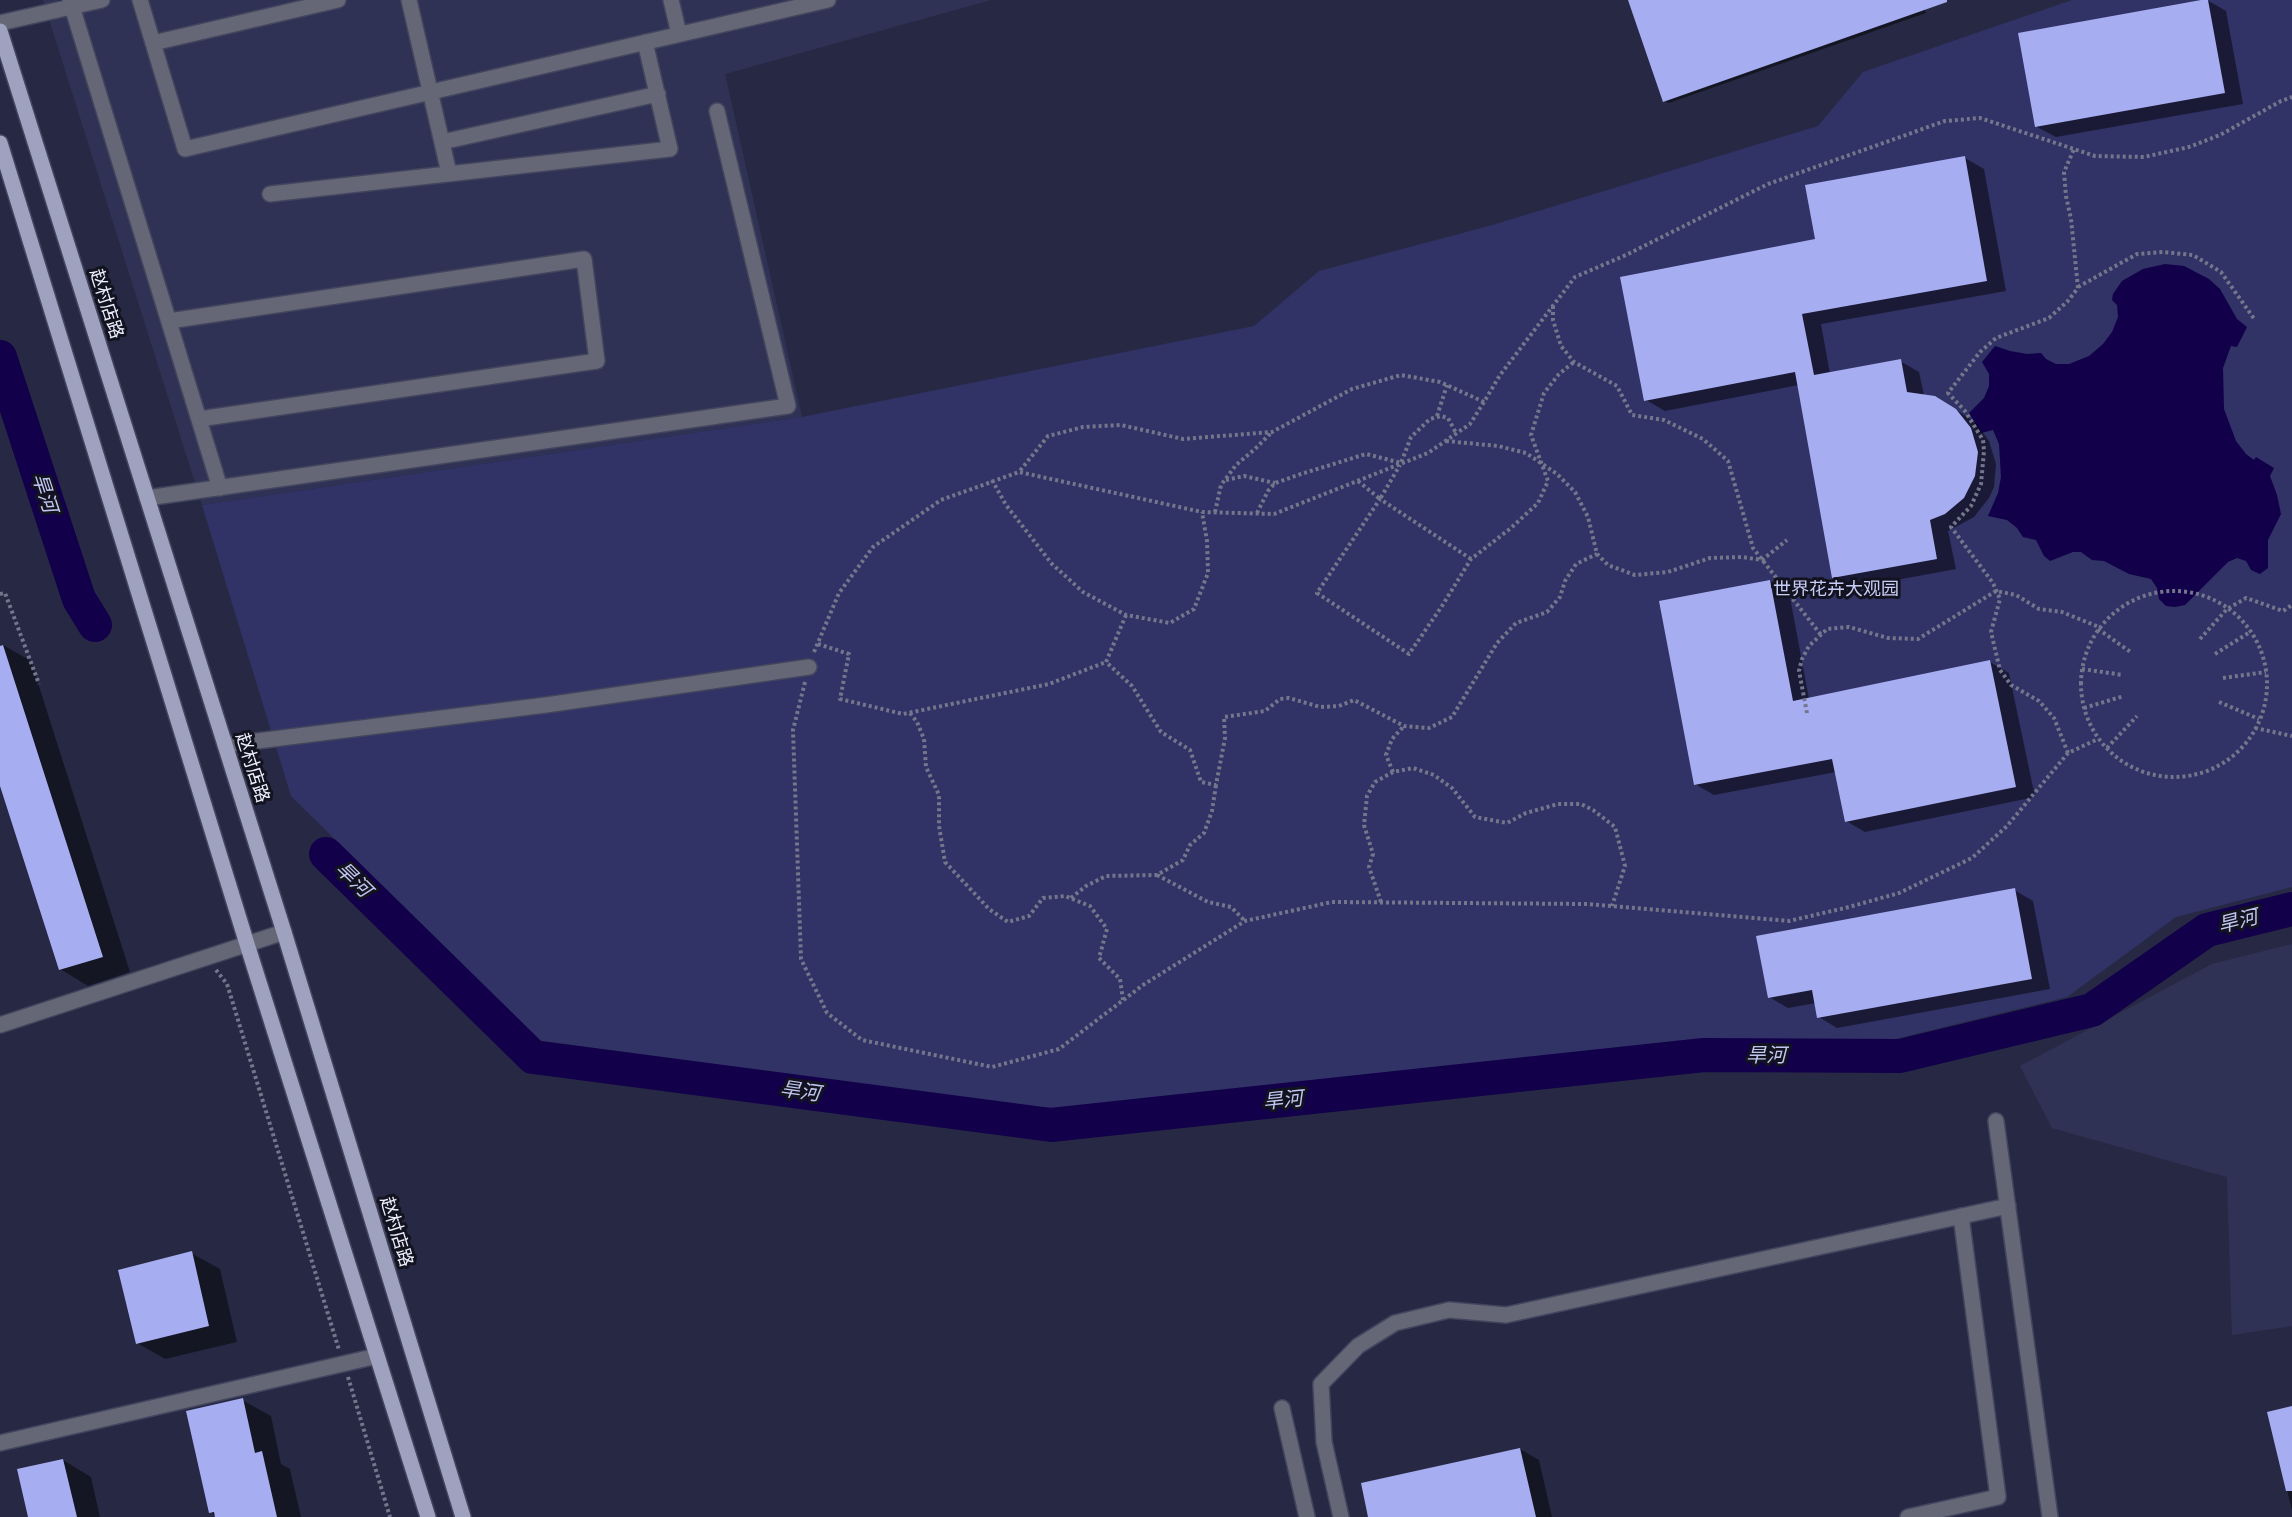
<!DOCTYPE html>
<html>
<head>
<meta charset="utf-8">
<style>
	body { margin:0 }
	canvas { display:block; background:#272944 }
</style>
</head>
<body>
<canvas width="2292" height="1517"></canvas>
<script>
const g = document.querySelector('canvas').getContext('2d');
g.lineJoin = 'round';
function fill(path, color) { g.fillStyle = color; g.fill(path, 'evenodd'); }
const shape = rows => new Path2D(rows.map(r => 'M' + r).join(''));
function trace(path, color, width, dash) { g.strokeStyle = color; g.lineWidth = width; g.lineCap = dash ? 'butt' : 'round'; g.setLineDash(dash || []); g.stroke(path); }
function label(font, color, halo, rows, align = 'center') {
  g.font = font + ' Rubik,"Noto Sans SC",sans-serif'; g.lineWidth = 6; g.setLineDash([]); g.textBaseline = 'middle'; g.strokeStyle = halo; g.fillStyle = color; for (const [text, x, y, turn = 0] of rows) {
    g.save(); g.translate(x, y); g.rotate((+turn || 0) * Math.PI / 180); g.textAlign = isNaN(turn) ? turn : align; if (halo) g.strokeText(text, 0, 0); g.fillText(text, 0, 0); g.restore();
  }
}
fill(shape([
	[43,0,991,0,725,74,802,417,202,505],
	[2292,944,2292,1326,2232,1335,2227,1177,2052,1128,2020,1066,2212,964]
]), '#2f3254');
fill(shape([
	[2072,0,2292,0,2292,887,2176,917,2067,997,1887,1041,1687,1041,1151,1114,1021,1106,535,1040,389,939,367,871,291,796,202,505,802,417,1254,326,1319,271,1489,226,1818,126,1863,72]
]), '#313265');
fill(shape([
	[2165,264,2184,266,2209,279,2220,289,2237,319,2247,327,2237,347,2231,346,2223,368,2224,409,2236,441,2246,454,2254,460,2256,457,2274,468,2270,476,2277,495,2281,514,2268,540,2268,568,2260,574,2251,570,2246,561,2237,558,2228,562,2185,605,2175,607,2166,606,2159,599,2157,588,2151,579,2129,574,2104,561,2092,560,2081,552,2073,552,2050,561,2044,556,2036,540,2023,537,2017,528,2007,520,1988,516,1998,493,2001,477,1999,444,1993,430,1981,433,1969,413,1984,398,1989,386,1989,374,1982,362,1995,346,2010,351,2027,354,2041,353,2046,359,2056,364,2069,364,2089,356,2103,344,2112,332,2118,317,2117,305,2112,300,2113,294,2122,281,2143,269]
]), '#12004a');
fill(shape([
	[1629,0,1922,0,1926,13,1669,103,1665,101],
	[2207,0,2226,11,2243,104,2056,137,2037,127],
	[1965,158,1984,169,2006,291,1821,324,1830,374,1900,361,1919,372,1924,395,1945,403,1975,422,1989,441,1996,464,1994,487,1989,498,1974,517,1948,531,1956,569,1853,588,1834,577,1799,385,1665,411,1646,400,1817,240],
	[1770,581,1789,592,1809,699,1990,662,2009,673,2035,797,1865,832,1846,821,1836,772,1714,795,1695,784],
	[3,645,31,661,130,972,88,986,60,969,0,781,0,646],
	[2014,890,2033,901,2050,989,1837,1028,1819,1017,1816,1003,1788,1008,1769,997],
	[191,1253,220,1269,237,1342,165,1359,137,1343],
	[242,1400,271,1416,281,1464,290,1469,301,1517,216,1517,211,1512],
	[2292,1407,2292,1511,2269,1413],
	[1520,1449,1539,1460,1552,1517,1370,1517],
	[63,1460,91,1477,100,1517,30,1517]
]), '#0007');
trace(shape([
	[0,357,79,599,95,625],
	[326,854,533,1057,1051,1125,1704,1055,1900,1056,2092,1010,2207,930,2292,909]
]), '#12004a', 34);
fill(shape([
	[1628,0,1947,0,1947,2,1663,102],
	[2201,0,2208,0,2225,93,2035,127,2018,33],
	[1965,156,1987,281,1802,314,1814,375,1901,359,1907,392,1935,396,1956,409,1971,428,1978,452,1975,476,1964,498,1945,514,1930,520,1937,559,1832,578,1795,372,1644,401,1620,277,1815,239,1805,185],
	[1770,580,1793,701,1990,660,2016,787,1845,822,1832,759,1694,785,1659,601],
	[3,645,103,957,59,970,0,786,0,646],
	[2015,888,2032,979,1817,1018,1812,990,1768,998,1756,936],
	[192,1251,209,1326,136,1344,118,1270],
	[243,1398,255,1453,262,1451,277,1517,215,1517,214,1512,209,1513,186,1411],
	[2292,1406,2292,1491,2286,1491,2267,1412],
	[1520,1448,1536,1517,1368,1517,1361,1483],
	[63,1459,77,1517,28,1517,17,1469]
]), '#a7adf1');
const minor = shape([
	[70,0,220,488],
	[140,0,185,149,828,0],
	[409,0,449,173],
	[671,0,679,34],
	[0,23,102,0],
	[153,43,338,0],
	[442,142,658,94],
	[270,194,670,149,645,42],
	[169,321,584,259,597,361,199,419],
	[147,498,788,406,717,111],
	[225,745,546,705,809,667],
	[0,1025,284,932],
	[1996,1121,2050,1517],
	[1282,1408,1307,1517],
	[0,1443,377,1356],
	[1341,1517,1324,1442,1321,1384,1358,1346,1395,1323,1449,1310,1506,1315,2008,1206],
	[1908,1517,1998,1497,1961,1216]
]);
const major = shape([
	[0,31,284,932,463,1517],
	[0,143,247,944,428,1517]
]);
trace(minor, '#43455e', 18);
trace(major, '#43455e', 18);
trace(shape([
	[2078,287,2137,254,2163,252,2193,255,2221,272,2255,320],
	[1553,306,1553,320,1561,346,1574,362,1617,386,1632,415,1664,420,1703,439,1728,461,1753,548,1821,635],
	[1484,402,1440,382,1401,375,1352,389,1272,432,1183,439,1121,425,1083,427,1048,436,1019,472,1202,512,1274,514,1428,453,1470,424,1484,402,1500,375,1575,277,1626,255,1768,184,1945,121,1980,118,2095,156,2144,157,2189,147,2220,135,2281,101,2292,97],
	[1437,416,1447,385],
	[1446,441,1498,446,1526,453,1557,474,1575,492,1588,517,1597,554,1608,565,1635,575,1668,572,1710,558,1742,557,1762,560,1787,540],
	[992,480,1006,505,1052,564,1083,592,1126,615,1170,623,1194,609,1208,573,1207,541,1202,512],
	[1226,480,1244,476,1275,483],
	[1358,481,1380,499,1400,465],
	[1215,512,1221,485,1236,465,1255,449,1271,433],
	[1257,513,1268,491,1275,483,1301,474,1366,454,1401,463,1411,437,1430,419,1441,416,1448,418,1456,433],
	[1471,559,1380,499,1317,593,1409,654,1442,606,1471,559,1511,528,1538,503,1548,481,1531,435,1544,393,1559,374,1574,362],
	'2081 684a93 93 0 1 1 186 0a93 93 0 1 1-186 0Z',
	[0,594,5,593,39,684],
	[1126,615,1106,662,1132,686,1161,732,1190,750,1201,782,1216,785,1225,738,1224,717,1265,711,1280,699,1289,698,1320,707,1339,706,1354,700,1404,726,1429,728,1452,717,1497,643,1516,623,1547,612,1560,597,1565,581,1576,564,1597,554],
	[2098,629,2132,653],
	[2200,639,2227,609,2246,598,2283,611,2292,605],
	[818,644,849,654,840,699,903,714,1049,684,1106,662],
	[814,652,839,593,873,547,941,500,1019,472],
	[2215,654,2250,632],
	[2082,669,2123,675],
	[2223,678,2266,672],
	[805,682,793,730,801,959,827,1013,862,1040,992,1067,1059,1049,1143,985,1245,921,1332,902,1588,904,1789,921,1849,907,1899,893,1972,858,2007,826,2068,753,2098,739],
	[2219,702,2259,719],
	[2084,708,2124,696],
	[910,713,917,722,924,739,926,767,939,795,939,826,945,862,989,909,1008,922,1029,916,1043,898,1065,896,1090,906,1107,929,1099,958,1120,979,1123,1000],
	[1807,713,1799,671,1802,659,1809,646,1827,629,1849,627,1888,638,1918,639,1996,591,2016,595,2039,609,2062,612,2099,627],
	[2255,728,2292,736],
	[2107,748,2137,716],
	[2068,753,2054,718,2039,701,2011,685,2000,670,1991,632,2000,599,1993,583,1951,527,1971,506,1981,484,1984,451,1983,440,1965,411,1948,393,1980,352,1996,338,2049,318,2067,302,2078,288,2071,219,2066,196,2064,172,2074,149],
	[1393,772,1386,755,1392,739,1404,726],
	[1157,875,1208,902,1231,907,1245,921],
	[1071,898,1086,886,1106,876,1157,875,1183,860,1190,845,1204,833,1212,811,1216,785],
	[1381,902,1369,867,1373,854,1364,825,1367,796,1375,782,1393,772,1413,768,1434,775,1452,788,1475,817,1507,823,1526,813,1558,804,1581,804,1593,810,1615,827,1625,866,1612,906],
	[216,970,227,984,339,1350],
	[348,1377,390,1517]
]), '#74768c', 4, [3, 3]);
trace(minor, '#656776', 15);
trace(major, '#9fa2bf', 15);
label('18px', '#edeffe', '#12131f', [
	["赵村店路",106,304,72],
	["赵村店路",252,768,72],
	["赵村店路",396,1232,73]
]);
label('18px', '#c8cdf8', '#12131f', [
	["世界花卉大观园",1836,590]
]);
label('italic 20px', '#c2c7f2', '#12131f', [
	["旱河",44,493,72],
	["旱河",353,880,44],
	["旱河",2238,922,-14],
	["旱河",1766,1056],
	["旱河",800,1092,8],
	["旱河",1283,1101,-6]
]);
</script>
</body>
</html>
